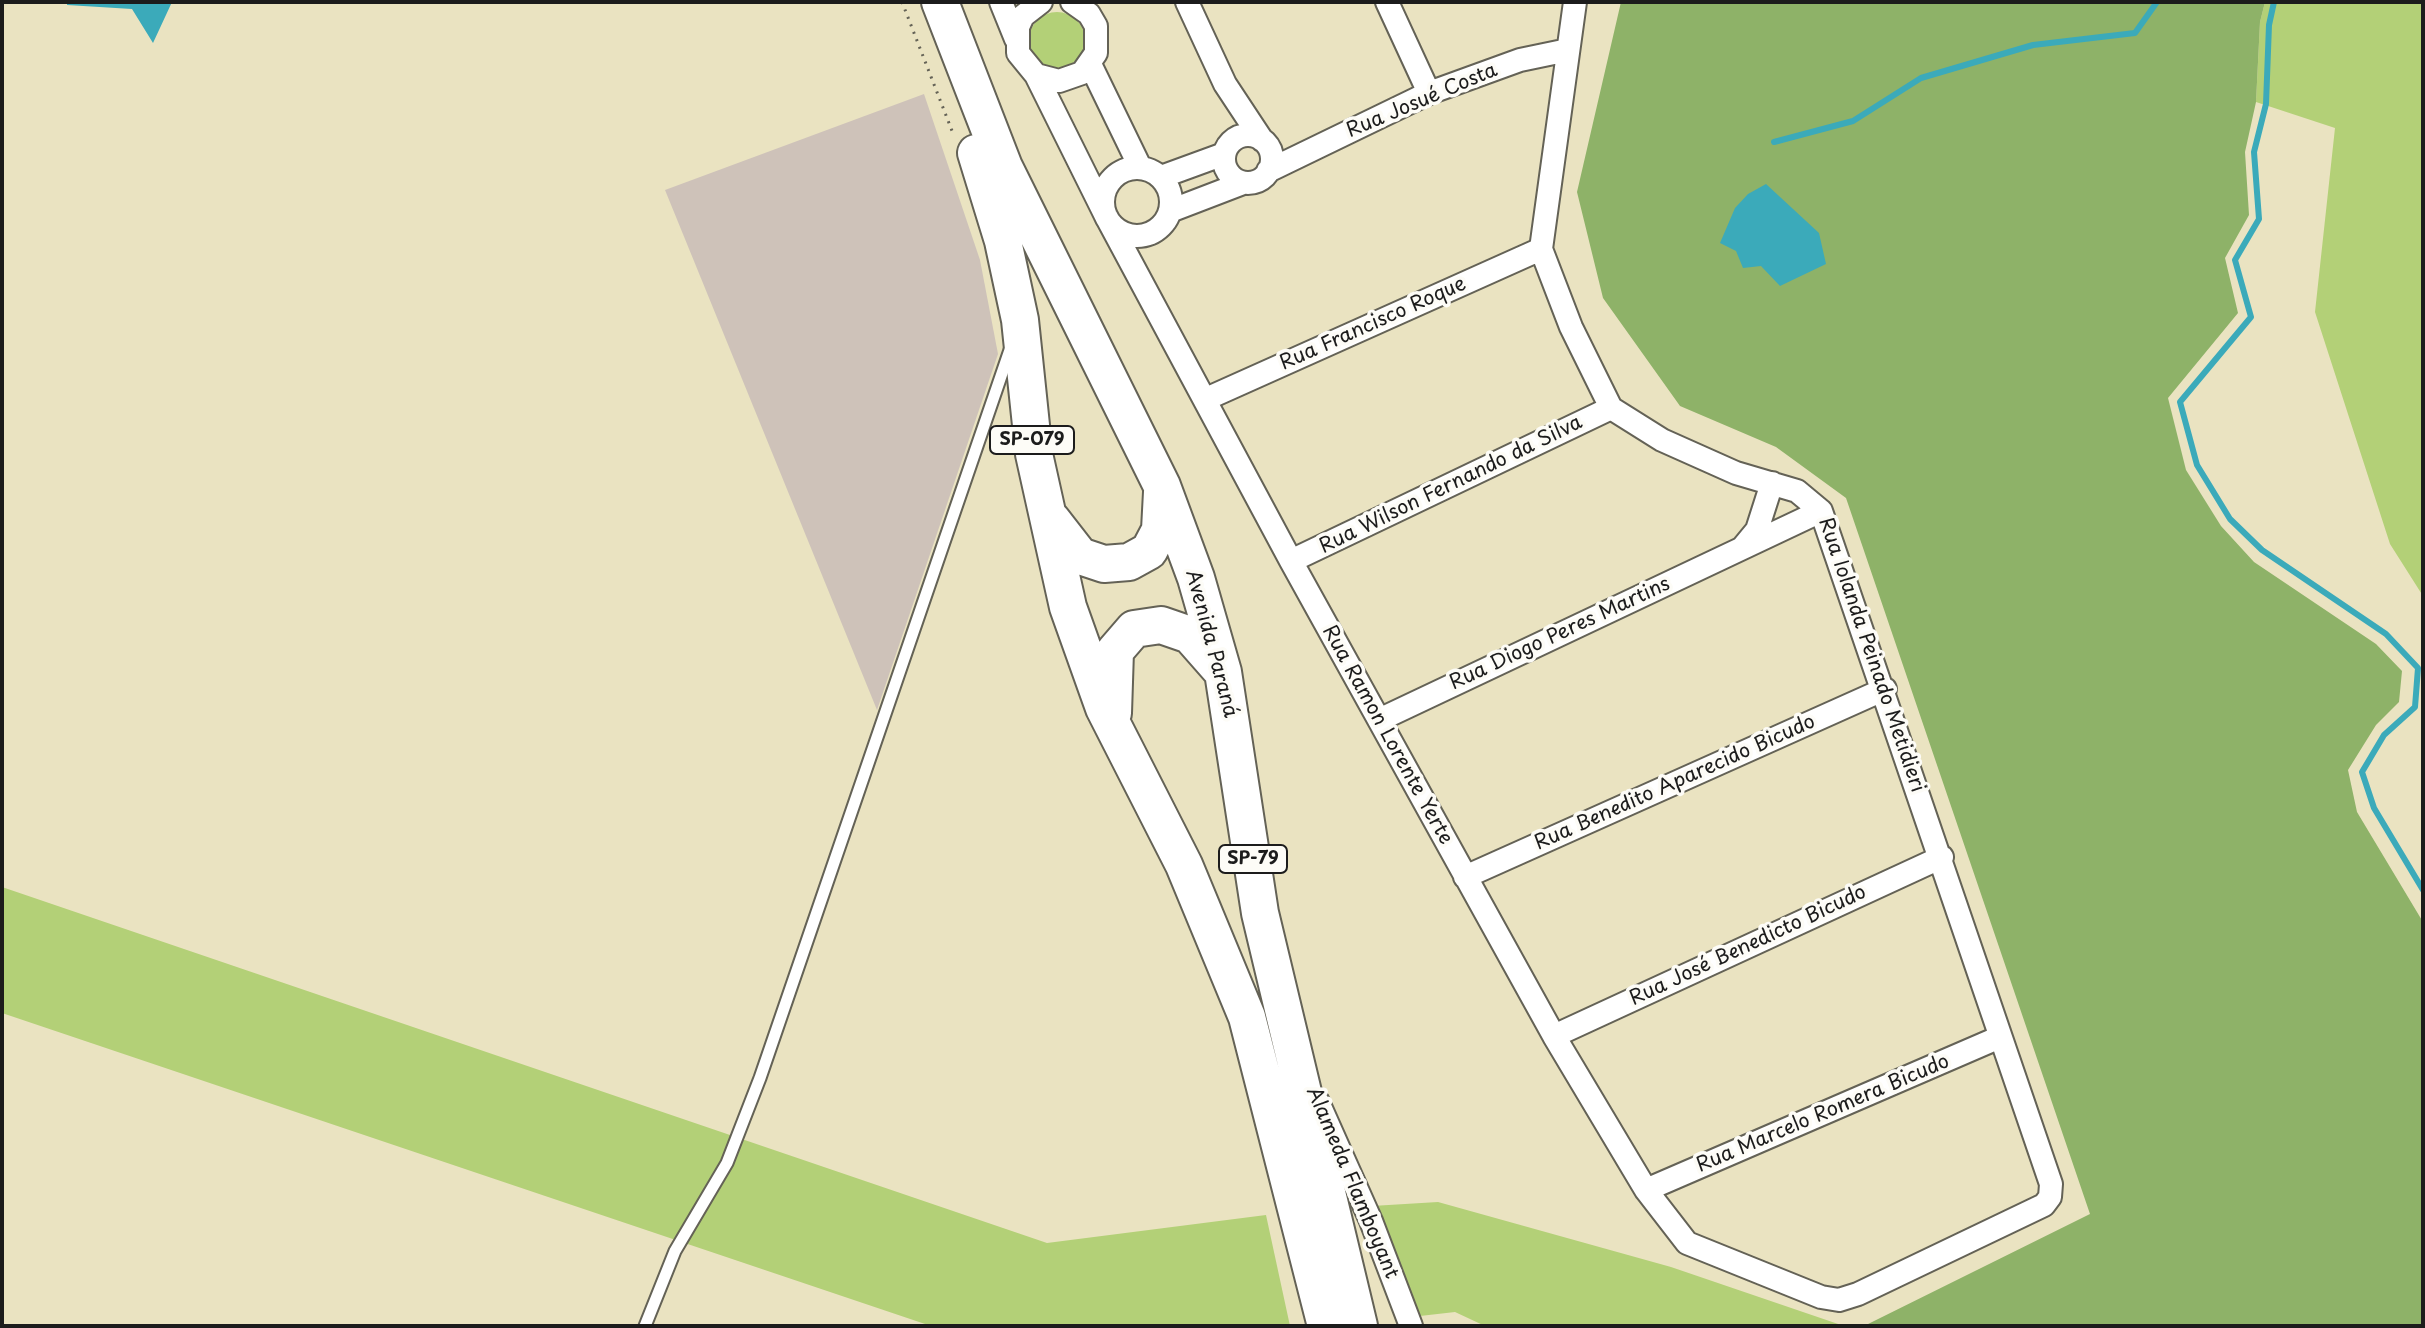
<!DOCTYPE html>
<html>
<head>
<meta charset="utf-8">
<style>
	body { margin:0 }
	#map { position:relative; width:2425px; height:1328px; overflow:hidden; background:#eae3c1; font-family:"Playpen Sans",sans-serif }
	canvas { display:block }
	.frame { position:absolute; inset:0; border:4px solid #1c1c1c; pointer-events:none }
</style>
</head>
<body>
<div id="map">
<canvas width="2425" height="1328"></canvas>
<div class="frame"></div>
</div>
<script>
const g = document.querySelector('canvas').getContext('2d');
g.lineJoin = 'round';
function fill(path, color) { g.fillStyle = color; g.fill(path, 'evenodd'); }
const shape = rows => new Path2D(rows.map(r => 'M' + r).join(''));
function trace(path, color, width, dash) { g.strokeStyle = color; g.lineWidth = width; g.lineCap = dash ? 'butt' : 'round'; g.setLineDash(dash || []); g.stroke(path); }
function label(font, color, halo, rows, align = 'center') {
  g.font = font + ' "Playpen Sans",sans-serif'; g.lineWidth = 7; g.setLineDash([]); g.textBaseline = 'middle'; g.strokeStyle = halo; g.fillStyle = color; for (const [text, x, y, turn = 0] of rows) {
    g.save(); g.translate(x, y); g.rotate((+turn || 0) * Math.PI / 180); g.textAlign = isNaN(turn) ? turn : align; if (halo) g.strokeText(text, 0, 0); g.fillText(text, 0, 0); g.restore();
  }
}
fill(shape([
	[924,94,980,260,998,354,877,710,665,190]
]), '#cec2b9');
fill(shape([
	[2265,2,2423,2,2423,596,2390,544,2315,312,2335,128,2256,102,2260,22],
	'1029 40a28 28 0 1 1 56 0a28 28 0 1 1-56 0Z',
	[2,887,1047,1243,1266,1215,1290,1326,931,1326,2,1013],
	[1438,1202,1671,1267,1844,1326,1485,1326,1455,1312,1420,1316,1372,1206]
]), '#b3d077');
fill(shape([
	[1621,2,2265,2,2260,22,2256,102,2245,152,2249,215,2225,258,2238,313,2168,398,2186,470,2221,526,2254,562,2376,644,2402,671,2399,702,2376,725,2348,770,2357,812,2423,922,2423,1326,1864,1326,2090,1214,1846,498,1776,447,1680,406,1603,298,1577,192]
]), '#8eb268');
fill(shape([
	[67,2,172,2,153,43,132,9,67,5],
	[1766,184,1819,233,1826,264,1780,286,1761,266,1743,268,1736,251,1720,243,1735,208,1748,194]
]), '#3baaba');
trace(shape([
	[2274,2,2269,25,2266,104,2254,152,2259,219,2235,260,2251,317,2180,402,2197,465,2230,519,2262,550,2386,634,2418,668,2415,707,2384,735,2362,772,2374,808,2423,890],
	[1774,142,1853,121,1921,78,2033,45,2135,33,2157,2]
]), '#3baaba', 6);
const lane = shape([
	[645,1326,675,1251,727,1163,760,1078,1011,347]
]);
const street = shape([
	[1001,2,1016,39],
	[1041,2,1023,16,1018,27,1018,53,1036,75,1059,81,1082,73,1096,53,1096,26,1089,14,1072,2],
	[1187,2,1225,84,1262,140],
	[1387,2,1429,93],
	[1090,64,1140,167],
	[1036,75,1106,216,1291,561,1554,1036,1646,1190,1687,1243,1821,1297,1839,1300,1858,1294,2044,1205,2050,1197,2051,1184,1821,511,1797,491,1736,473,1662,440,1611,408,1571,327,1541,249,1575,2],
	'1224 159a24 24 0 1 1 48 0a24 24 0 1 1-48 0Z',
	'1103 202a34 34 0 1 1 68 0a34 34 0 1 1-68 0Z',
	[1268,171,1429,93,1520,60,1568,50],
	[1161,177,1224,154],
	[1170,211,1243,183],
	[1206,399,1541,249],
	[1743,547,1757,530,1772,483],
	[1291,561,1611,408],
	[1379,720,1821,511],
	[1465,877,1885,689],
	[1554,1036,1942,857],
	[1318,1102,1371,1221,1411,1326],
	[1646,1190,2000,1037]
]);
const primary = shape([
	[940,2,1004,167,1162,486,1196,578,1223,672,1260,913,1359,1326],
	[976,153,1003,241,1020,320,1034,454,1068,607,1104,708,1184,865,1247,1017,1326,1326],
	[1052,520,1080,556,1104,564,1129,562,1149,551,1160,530,1162,492],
	[1113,713,1115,651,1134,629,1161,625,1190,635,1219,668]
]);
trace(lane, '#646256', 15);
trace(street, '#646256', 26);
trace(primary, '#646256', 40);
trace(shape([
	[902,2,954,136]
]), '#646256', 3, [2, 6]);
trace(lane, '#fff', 11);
trace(street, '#fff', 22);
trace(primary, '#fff', 36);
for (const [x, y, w] of [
	[1032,440,84],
	[1253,859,68]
]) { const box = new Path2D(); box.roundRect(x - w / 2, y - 14, w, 28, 6); g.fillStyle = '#fdfcf7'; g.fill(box); trace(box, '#1c1c1c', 2); }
label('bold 18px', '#1c1c1c', null, [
	["SP-079",1032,440],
	["SP-79",1253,859]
]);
label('20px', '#1c1c1c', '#fdfcf7', [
	["Rua Josué Costa",1422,101,-23],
	["Rua Francisco Roque",1373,324,-24],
	["Rua Wilson Fernando da Silva",1451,485,-26],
	["Rua Diogo Peres Martins",1560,634,-25],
	["Avenida Paraná",1211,644,75],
	["Rua Iolanda Peinado Metidieri",1871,655,71],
	["Rua Ramon Lorente Yerte",1387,735,61],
	["Rua Benedito Aparecido Bicudo",1675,783,-24],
	["Rua José Benedicto Bicudo",1748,946,-25],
	["Rua Marcelo Romera Bicudo",1823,1114,-23],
	["Alameda Flamboyant",1352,1183,67]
]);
</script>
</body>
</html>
